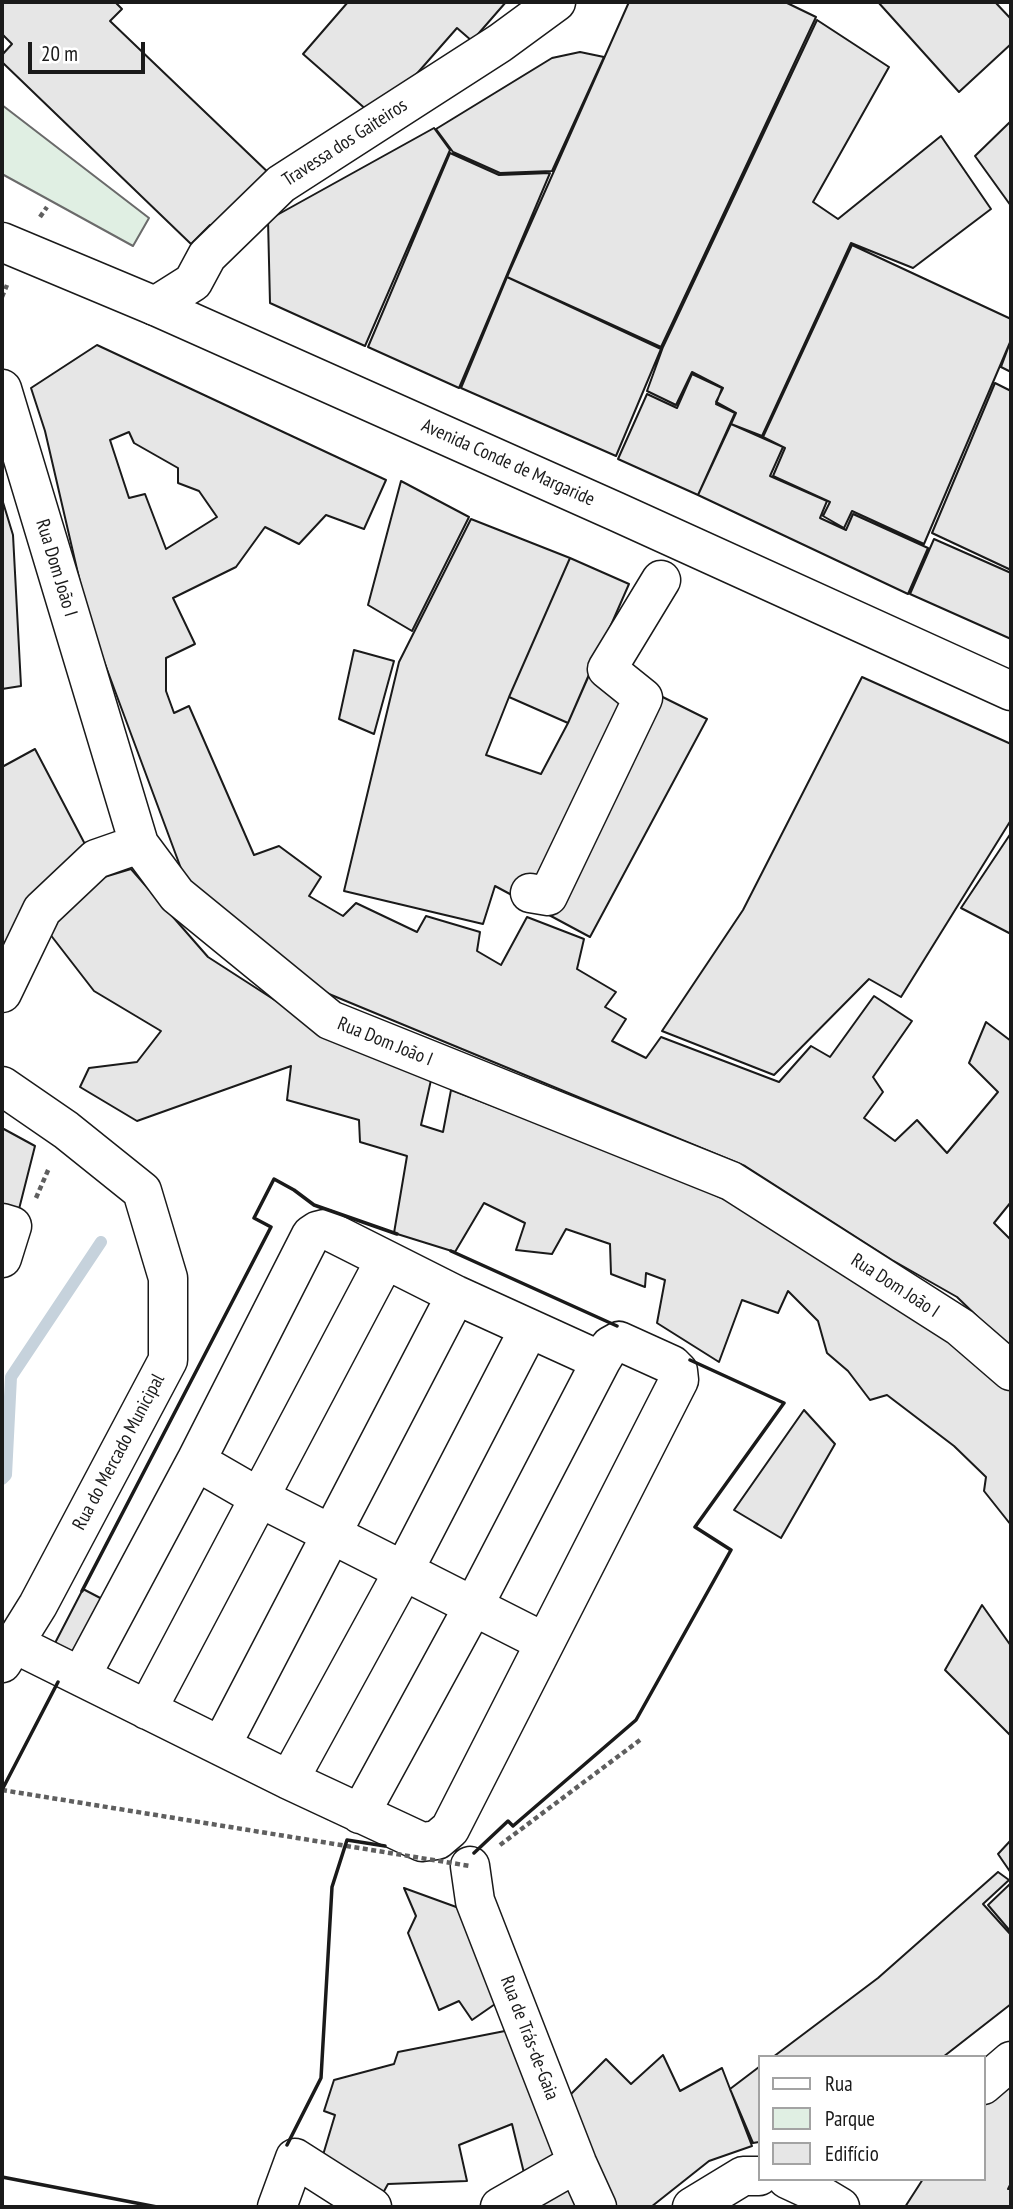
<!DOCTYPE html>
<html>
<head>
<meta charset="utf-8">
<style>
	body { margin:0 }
	#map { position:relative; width:1013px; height:2209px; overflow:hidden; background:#fff; font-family:"PT Sans Narrow",sans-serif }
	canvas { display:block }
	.frame { position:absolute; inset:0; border:4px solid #1a1a1a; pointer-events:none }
	.legend { position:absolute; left:758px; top:2055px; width:228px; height:126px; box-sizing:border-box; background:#fff; border:2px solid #a3a3a3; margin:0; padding:9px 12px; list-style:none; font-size:21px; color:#1a1a1a }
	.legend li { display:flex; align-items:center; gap:14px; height:35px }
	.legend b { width:35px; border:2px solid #a3a3a3 }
	.scale { position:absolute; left:28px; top:42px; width:117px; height:32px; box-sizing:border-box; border:4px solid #1a1a1a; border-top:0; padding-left:9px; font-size:21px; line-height:24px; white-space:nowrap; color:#1a1a1a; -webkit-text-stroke:5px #fff; paint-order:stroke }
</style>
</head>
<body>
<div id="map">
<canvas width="1013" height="2209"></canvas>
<div class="frame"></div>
<ul class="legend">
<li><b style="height:9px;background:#fff"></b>Rua</li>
<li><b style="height:19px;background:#e0efe3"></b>Parque</li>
<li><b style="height:19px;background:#e6e6e6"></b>Edifício</li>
</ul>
<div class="scale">20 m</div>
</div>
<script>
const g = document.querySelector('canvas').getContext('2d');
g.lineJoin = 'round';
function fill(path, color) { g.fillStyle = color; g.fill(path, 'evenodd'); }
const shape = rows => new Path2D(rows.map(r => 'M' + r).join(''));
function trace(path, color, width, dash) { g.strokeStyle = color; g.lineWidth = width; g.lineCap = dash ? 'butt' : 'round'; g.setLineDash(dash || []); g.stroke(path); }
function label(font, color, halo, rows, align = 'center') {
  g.font = font + ' "PT Sans Narrow",sans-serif'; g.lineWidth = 5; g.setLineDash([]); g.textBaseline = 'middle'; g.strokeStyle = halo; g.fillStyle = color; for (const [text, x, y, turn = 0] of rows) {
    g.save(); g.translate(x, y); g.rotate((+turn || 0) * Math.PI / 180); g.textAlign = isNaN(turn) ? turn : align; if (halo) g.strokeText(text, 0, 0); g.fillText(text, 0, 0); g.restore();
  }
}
const green = shape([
	[2,105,149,218,133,246,2,174,2,105]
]);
fill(green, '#e0efe3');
trace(green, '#6a6a6a', 2);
trace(shape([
	[2,1479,6,1475,11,1377,101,1242]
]), '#c6d2dc', 12);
const building = shape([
	[2,2,115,2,122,9,110,21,274,178,220,235,210,225,191,244,2,62,2,55,12,44,2,34,2,2],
	[348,2,506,2,472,41,457,28,377,119,303,54,348,2],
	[629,2,785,2,816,17,661,347,507,277,629,2],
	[878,2,995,2,1011,19,1011,44,959,92,878,2],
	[817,20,889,67,813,202,838,219,941,136,991,209,913,268,851,243,762,436,731,424,736,413,716,402,723,388,692,372,676,405,647,391,663,347,817,20],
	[580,52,604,57,552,171,500,173,453,152,436,129,552,58,580,52],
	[1011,121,1011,206,975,156,1011,121],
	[434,128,450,150,365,346,270,303,268,220,434,128],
	[450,153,499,175,550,173,459,388,368,347,450,153],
	[852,245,1011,319,1011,340,924,544,852,511,844,528,823,516,830,502,773,476,785,448,763,437,852,245],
	[507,277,661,349,616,456,461,388,507,277],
	[1011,340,1011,372,1001,367,1011,340],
	[97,345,386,480,364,529,326,515,299,544,265,527,236,567,173,598,195,644,166,658,166,691,174,713,189,706,254,855,279,846,321,877,309,896,343,916,356,903,417,932,426,916,480,932,477,951,501,965,527,917,584,939,577,969,616,992,605,1007,626,1019,612,1041,646,1058,661,1037,779,1082,811,1046,830,1057,874,996,912,1021,873,1077,883,1092,864,1118,895,1141,917,1120,947,1153,998,1092,969,1063,986,1022,1011,1041,1011,1202,994,1223,1011,1240,1011,1349,957,1297,892,1260,745,1166,329,994,276,967,189,890,89,621,45,431,31,388,97,345],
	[129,432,134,443,178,468,178,483,199,491,217,517,166,549,145,494,129,498,110,440,129,432],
	[692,374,722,388,716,404,735,413,698,495,618,459,647,394,677,408,692,374],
	[995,383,1011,391,1011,570,932,533,995,383],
	[731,424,783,447,770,476,827,501,820,518,846,530,853,514,928,548,908,594,698,495,731,424],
	[401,481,469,517,412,631,368,605,401,481],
	[2,499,13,535,21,686,2,689,2,499],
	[471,519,570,558,509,697,486,755,541,774,568,723,594,663,707,719,590,937,495,886,483,924,344,891,399,662,471,519],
	[934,539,1011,573,1011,639,910,594,934,539],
	[570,558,629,584,568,723,509,697,570,558],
	[354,650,394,661,374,734,339,719,354,650],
	[862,677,1011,744,1011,820,901,997,869,979,774,1075,662,1031,743,910,862,677],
	[35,749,87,848,57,870,4,944,2,941,2,767,35,749],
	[1011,833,1011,934,961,908,1011,833],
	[131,869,208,957,301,1017,431,1080,421,1125,443,1132,451,1090,651,1166,779,1224,1011,1385,1011,1525,984,1491,986,1477,954,1446,887,1395,870,1400,848,1371,827,1353,818,1321,788,1291,778,1313,742,1300,719,1362,657,1323,665,1280,646,1273,645,1287,611,1274,610,1244,566,1229,552,1254,516,1250,525,1223,484,1203,455,1252,394,1233,407,1156,360,1142,359,1120,287,1100,291,1066,137,1121,80,1087,89,1068,137,1062,161,1031,94,991,46,929,81,884,131,869],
	[2,1128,35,1146,17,1217,2,1212,2,1128],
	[804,1410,835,1444,781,1538,734,1510,804,1410],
	[83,1589,106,1601,76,1657,54,1645,83,1589],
	[982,1605,1011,1646,1011,1736,945,1670,982,1605],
	[1011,1840,1011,1873,998,1854,1011,1840],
	[998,1872,1009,1880,983,1904,1011,1935,1011,2004,943,2057,773,2057,878,1978,998,1872],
	[1011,1883,1011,1932,988,1905,1011,1883],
	[404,1888,470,1912,498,2002,472,2020,459,2001,439,2010,408,1933,416,1916,404,1888],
	[510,2030,562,2159,524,2173,512,2124,459,2145,467,2181,388,2184,378,2202,320,2165,335,2115,324,2111,334,2080,394,2064,398,2052,510,2030],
	[663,2055,680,2091,722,2068,752,2146,709,2161,651,2207,603,2207,570,2095,606,2059,631,2084,663,2055],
	[759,2067,759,2142,753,2143,730,2089,759,2067],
	[1011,2075,1011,2183,1008,2189,1011,2189,1011,2207,905,2207,923,2179,983,2179,983,2097,1011,2075],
	[568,2177,581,2207,505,2207,568,2177]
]);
fill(building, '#e6e6e6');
trace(building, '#1a1a1a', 2);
const minor = shape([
	[155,306,193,282,207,256,281,184,500,43,556,2],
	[2,389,139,844,177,895,330,1020,731,1181,960,1327,1011,1371],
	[530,893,548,896,643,698,607,669,661,580],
	[2,993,42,910,96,859,139,844],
	[2,1086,66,1130,142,1191,168,1278,168,1360,38,1605,2,1663],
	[2,1223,12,1226,2,1258],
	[13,1643,289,1780,422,1842,437,1840,450,1829,679,1380,678,1371,672,1365,619,1341,610,1346,601,1361,456,1295,325,1229,317,1231,311,1235,196,1461,260,1498,544,1642],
	[81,1676,196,1461],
	[147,1710,385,1260],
	[221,1746,456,1295],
	[289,1780,403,1572,529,1329],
	[360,1814,473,1607,601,1361],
	[470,1866,475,1901,577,2163,597,2207],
	[983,2085,1011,2061],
	[787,2179,815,2192,840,2207],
	[277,2207,295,2158,372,2207],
	[500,2207,577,2163],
	[692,2207,743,2176,759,2176]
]);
const major = shape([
	[2,242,155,306,617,512,1011,691]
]);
trace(minor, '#1a1a1a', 41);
trace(major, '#1a1a1a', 41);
trace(shape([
	[40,217,47,207],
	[2,297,7,285],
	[36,1198,49,1168],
	[500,1845,640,1740]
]), '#5f5f5f', 4.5, [5, 3.5]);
trace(minor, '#fff', 38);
trace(major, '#fff', 38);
trace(shape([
	[2,1790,470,1866]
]), '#5f5f5f', 4.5, [5, 3.5]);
trace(shape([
	[451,1251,617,1326],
	[82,1591,271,1227,254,1218,274,1179,294,1190,314,1205,397,1234],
	[2,1790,58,1682],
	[474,1853,508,1821,513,1826,636,1720,731,1550,695,1527,784,1403,690,1360],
	[287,2145,321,2078,332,1887,347,1840,385,1846],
	[2,2177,157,2207]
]), '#1a1a1a', 3.5);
label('19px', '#1a1a1a', '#fff', [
	["Travessa dos Gaiteiros",345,143,-33],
	["Avenida Conde de Margaride",508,463,24],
	["Rua Dom João I",56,568,73],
	["Rua Dom João I",385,1042,22],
	["Rua Dom João I",895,1286,33],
	["Rua do Mercado Municipal",119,1452,-62],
	["Rua de Trás-de-Gaia",529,2038,69]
]);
</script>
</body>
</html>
